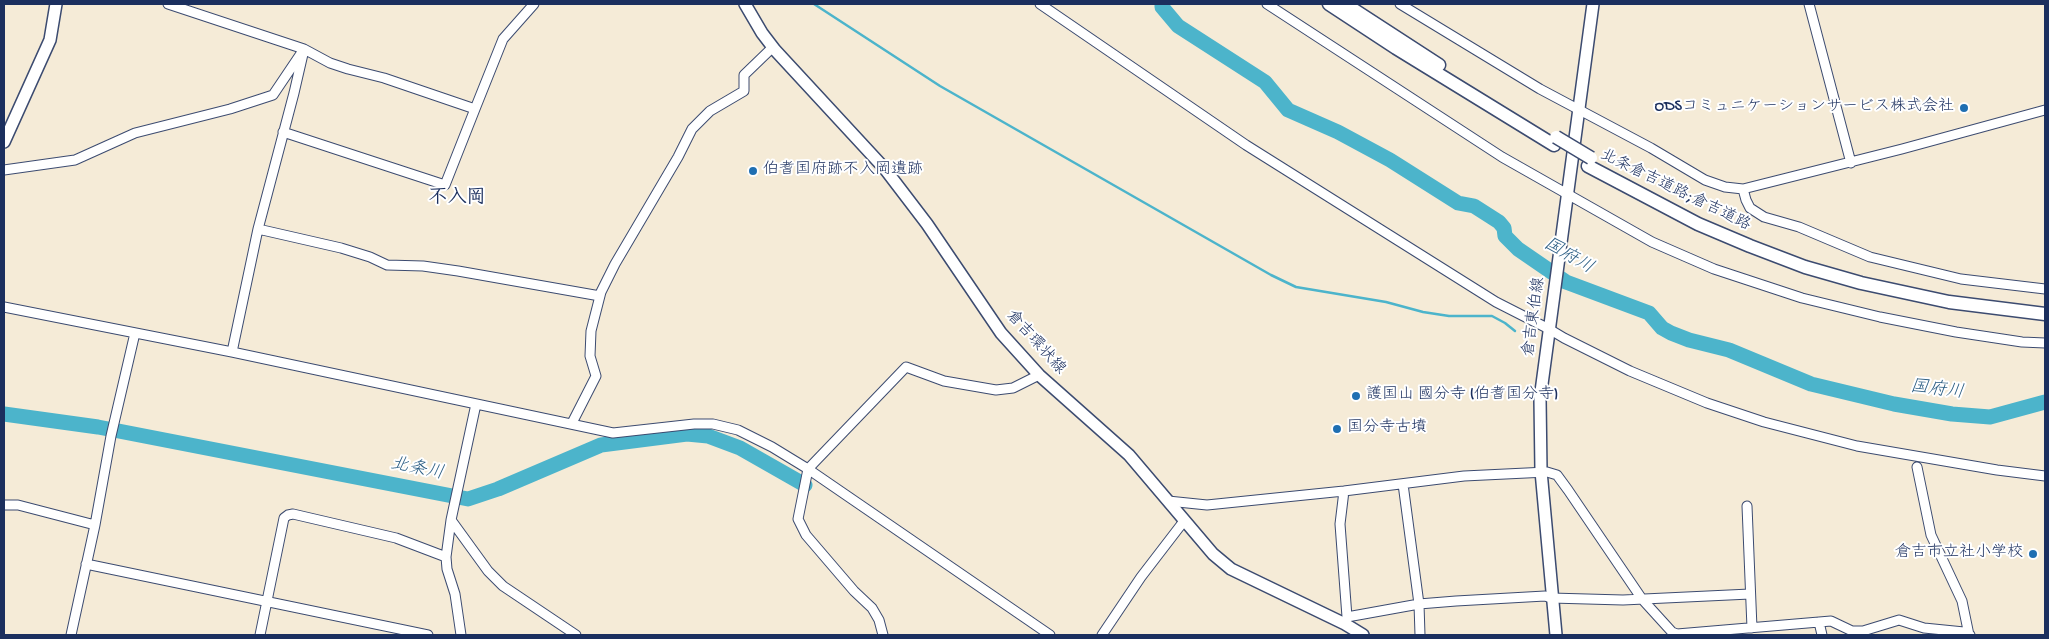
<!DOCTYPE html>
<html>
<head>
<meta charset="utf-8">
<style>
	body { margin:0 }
	#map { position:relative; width:2049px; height:639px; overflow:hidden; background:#f5ebd7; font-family:"Gochi Hand",sans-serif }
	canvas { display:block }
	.frame { position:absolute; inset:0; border:5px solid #1b2f5e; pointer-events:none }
</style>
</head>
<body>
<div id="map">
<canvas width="2049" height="639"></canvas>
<div class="frame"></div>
</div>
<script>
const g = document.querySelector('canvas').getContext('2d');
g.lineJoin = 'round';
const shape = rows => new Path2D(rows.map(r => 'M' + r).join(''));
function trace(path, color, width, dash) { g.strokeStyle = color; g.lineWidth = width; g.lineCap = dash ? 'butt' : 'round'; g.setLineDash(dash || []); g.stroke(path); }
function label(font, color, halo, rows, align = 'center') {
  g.font = font + ' "Gochi Hand","Klee One",sans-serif'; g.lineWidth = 4; g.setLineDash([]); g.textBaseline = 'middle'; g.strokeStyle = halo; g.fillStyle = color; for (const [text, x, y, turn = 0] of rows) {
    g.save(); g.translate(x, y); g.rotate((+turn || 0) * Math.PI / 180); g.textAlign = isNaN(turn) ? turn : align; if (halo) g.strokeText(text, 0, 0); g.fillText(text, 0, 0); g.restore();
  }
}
trace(shape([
	[814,4,940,86,1271,275,1296,287,1386,302,1423,312,1449,316,1492,316,1505,323,1515,331]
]), '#4cb4cb', 2.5);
trace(shape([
	[1162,4,1162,7,1178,26,1265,82,1288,110,1338,132,1390,160,1458,203,1474,206,1499,222,1504,228,1505,236,1518,249,1566,282,1649,313,1662,328,1671,333,1689,340,1729,350,1811,384,1894,404,1952,414,1990,417,2045,402],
	[4,414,98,427,468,499,498,489,601,445,687,434,708,436,740,448,805,485]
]), '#4cb4cb', 15);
const minor = shape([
	[168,4,304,49,330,63,348,69,384,78,475,109,503,39,534,4],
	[1040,4,1246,145,1496,302,1549,329,1564,338,1630,371,1707,403,1764,422,1857,446,1997,470,2045,476],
	[1267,4,1502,157,1652,242,1714,269,1802,298,1880,317,1956,332,2022,342,2045,343],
	[1400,4,1540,89,1651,148,1705,180,1725,187,1743,189,1902,149,2045,110],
	[1809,4,1851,163],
	[283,132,445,185,475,109],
	[4,170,75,160,135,133,230,109,273,95,304,49],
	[1743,189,1746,200,1750,208,1764,217,1799,227,1870,257,1961,279,2045,289],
	[258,229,341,248,370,257,387,265,423,266,458,271,600,296],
	[4,307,232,352,613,433,694,424,713,424,738,430,772,447,808,469,1050,635],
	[232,352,258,229,294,93,303,54],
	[572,423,596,376,590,356,591,331,601,292,615,264,678,157,692,129,710,111,744,91,744,75,773,47],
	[1917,467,1931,535,1962,601,1969,635],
	[1403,484,1419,604,1420,635],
	[1344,491,1340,524,1347,617,1345,623],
	[1168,501,1207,505,1344,491,1464,476,1547,472,1557,475,1568,490,1642,599,1672,632,1677,634,1831,621,1852,631,1863,631,1899,620,1924,628,1964,632,1970,635],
	[4,505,18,505,95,525],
	[1747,506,1752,628],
	[451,520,488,571,503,586,576,635],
	[86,564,428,635],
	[1347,617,1419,604,1456,601,1545,596,1551,598,1623,600,1750,594],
	[1819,622,1822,635],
	[71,635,95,525,111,436,135,333],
	[260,635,284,518,288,515,293,514,396,538,446,557],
	[461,635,455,594,447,569,446,557,451,520,476,404],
	[883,635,879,620,872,608,854,591,806,535,798,519,808,469,906,367,944,381,996,390,1013,388,1039,375],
	[1102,635,1141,577,1184,521]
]);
const major = shape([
	[745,4,762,33,775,50,885,169,927,224,1001,333,1039,375,1129,455,1213,554,1231,569,1345,624,1363,635],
	[4,142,50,40,56,4],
	[1556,635,1541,471,1540,399,1593,4]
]);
const highway = shape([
	[1329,4,1396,48,1554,145],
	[1345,4,1439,65],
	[1588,166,1698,224,1750,246,1805,267,1861,283,1949,302,2045,314]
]);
trace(minor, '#3c4b70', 11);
trace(major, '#3c4b70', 14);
trace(highway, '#3c4b70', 15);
trace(minor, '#fff', 9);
trace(major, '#fff', 11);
trace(highway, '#fff', 12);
const highwayBridge = shape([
	[1556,137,1591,158]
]);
trace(highwayBridge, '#3c4b70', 15, []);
trace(highwayBridge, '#fff', 12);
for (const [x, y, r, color] of [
	[1964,108,5,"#1f6fb2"],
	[753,171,5,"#1f6fb2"],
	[1356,396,5,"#1f6fb2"],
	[1337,429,5,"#1f6fb2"],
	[2033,554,5,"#1f6fb2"]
]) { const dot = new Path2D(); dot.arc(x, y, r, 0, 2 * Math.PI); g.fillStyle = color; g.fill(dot); trace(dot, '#fff', 2); }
label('16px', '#1b2f5e', '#fff', [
	["ODSコミュニケーションサービス株式会社",1954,108,"right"],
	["伯耆国府跡不入岡遺跡",763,171],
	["護国山 國分寺 (伯耆国分寺)",1366,396],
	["国分寺古墳",1347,429],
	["倉吉市立社小学校",2023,554,"right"]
], 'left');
label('16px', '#1b2f5e', '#fff', [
	["北条倉吉道路;倉吉道路",1675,191,26],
	["倉吉東伯線",1535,317,-82],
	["倉吉環状線",1035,343,48]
]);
label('italic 18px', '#2c5e84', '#fff', [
	["国府川",1568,257,30],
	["国府川",1937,391,7],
	["北条川",417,470,11]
]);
label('bold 19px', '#1b2f5e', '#fff', [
	["不入岡",457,199]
]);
</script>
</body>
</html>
